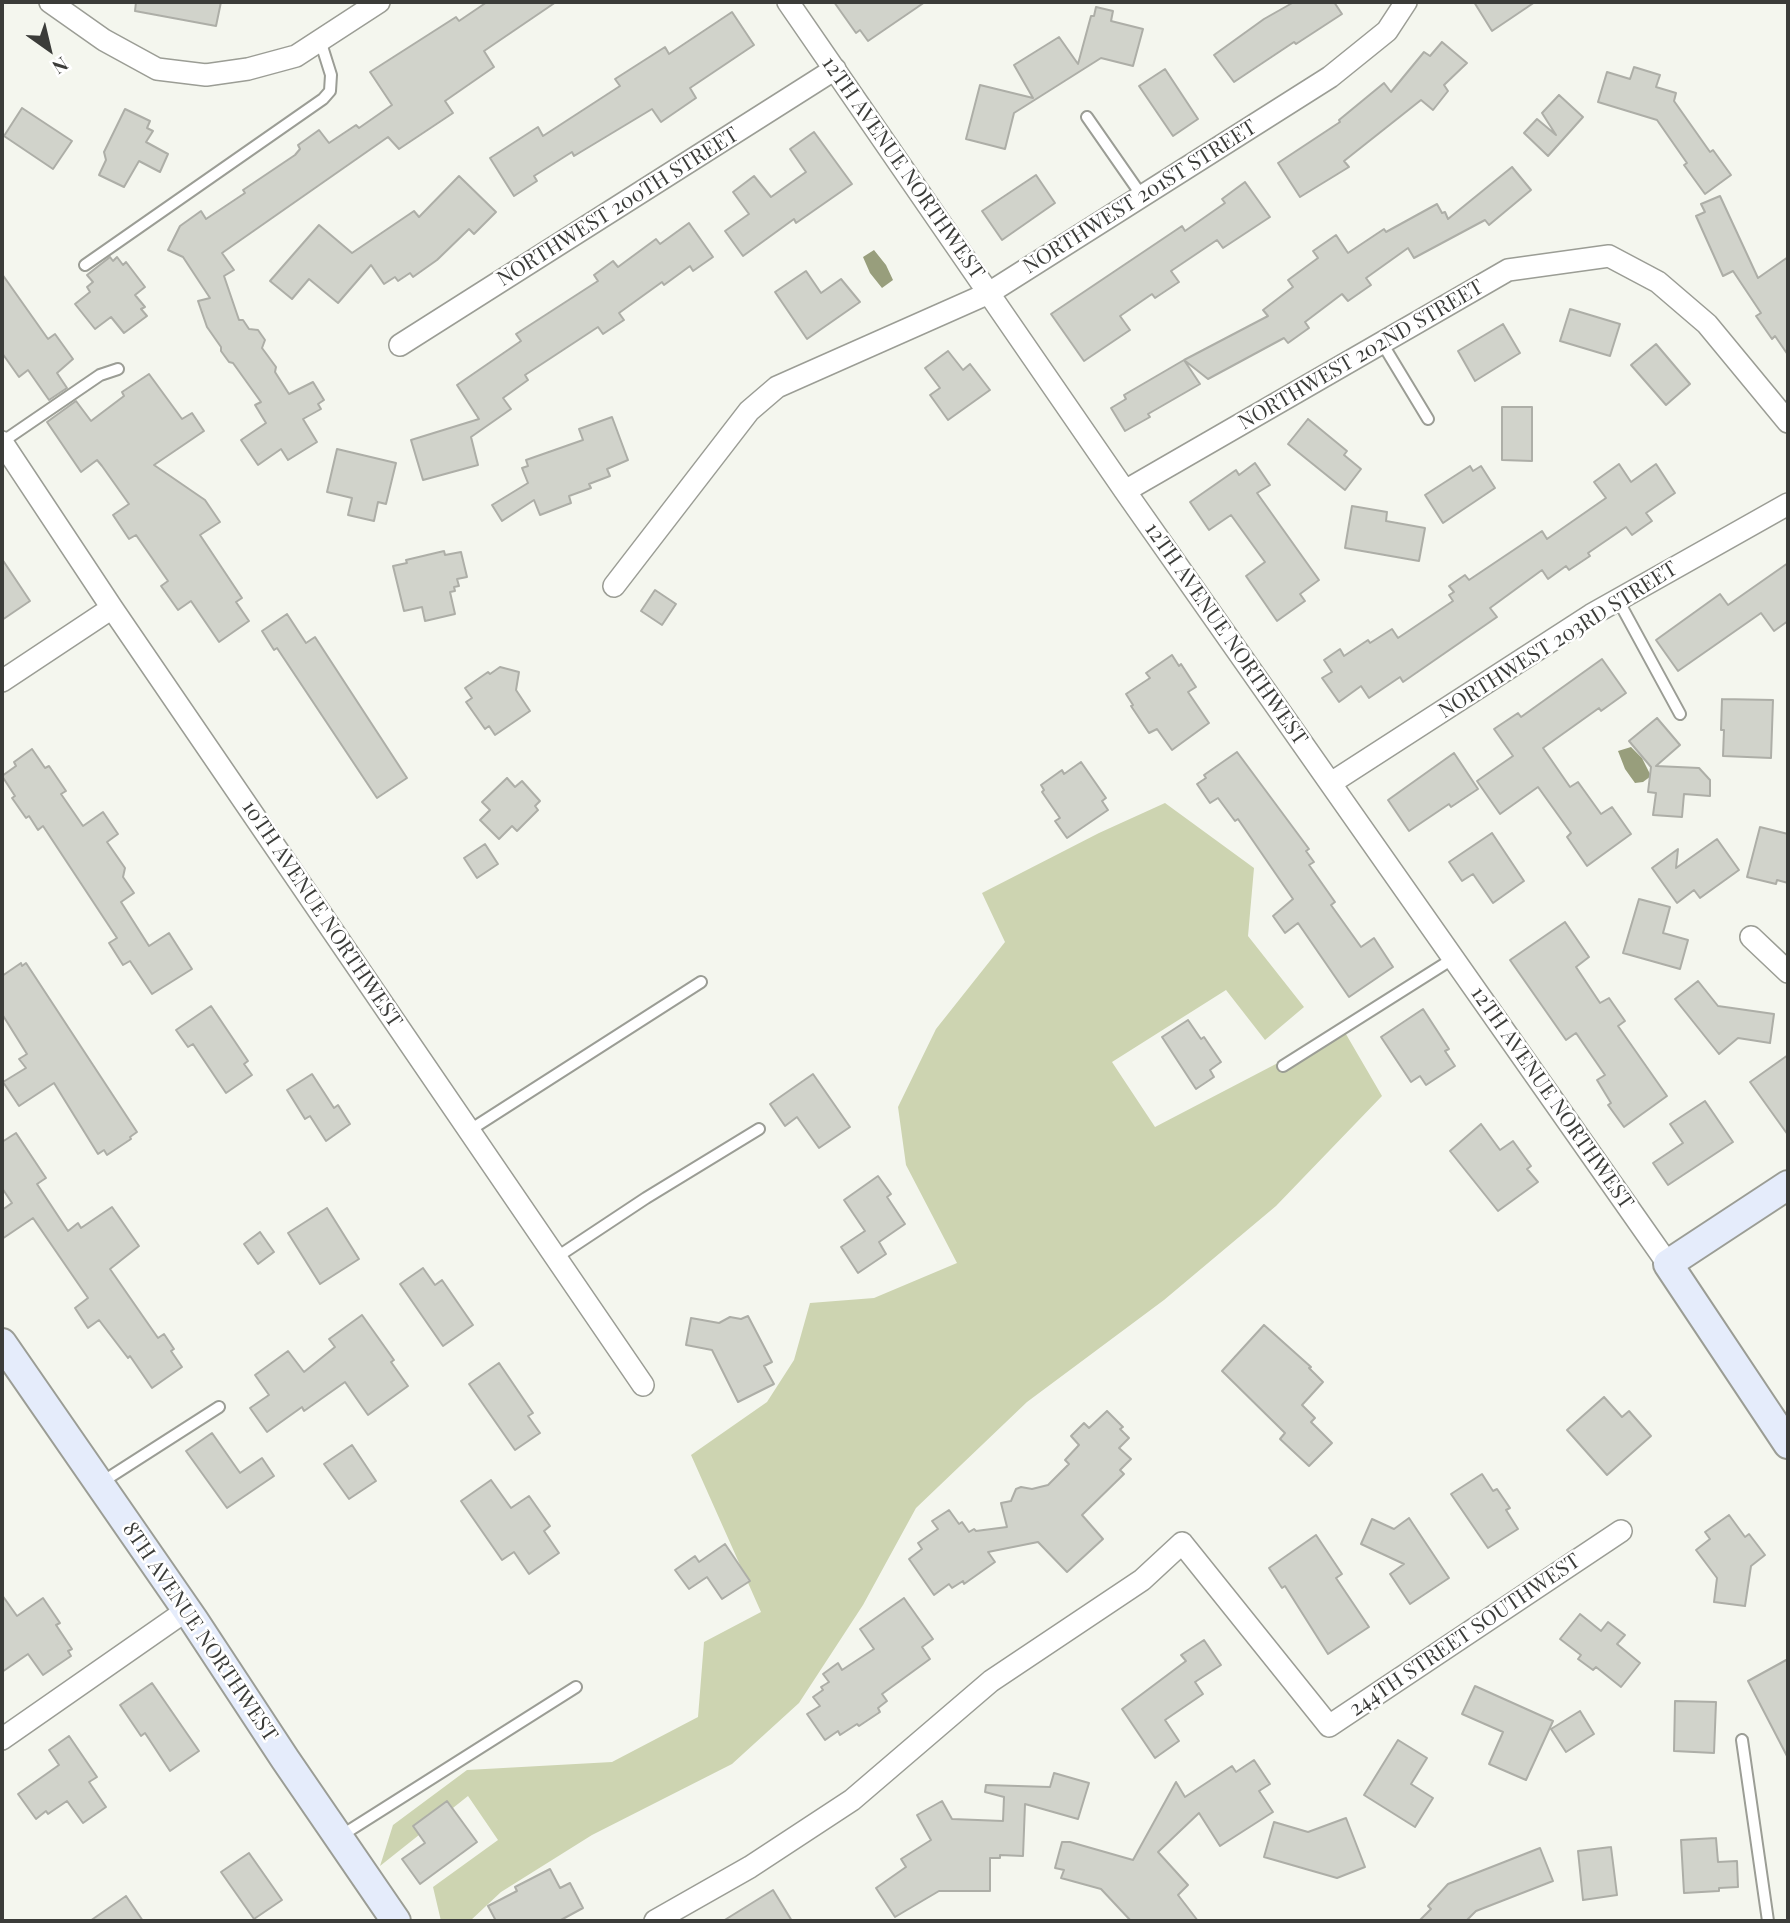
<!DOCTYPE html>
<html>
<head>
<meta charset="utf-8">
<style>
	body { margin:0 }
	#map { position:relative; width:1790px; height:1923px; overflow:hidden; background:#f4f6ee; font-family:"Playfair Display",serif }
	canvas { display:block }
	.frame { position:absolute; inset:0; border:4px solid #3b3c39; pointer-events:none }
	.north { position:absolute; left:14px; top:14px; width:70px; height:70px; -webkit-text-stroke:5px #fff; paint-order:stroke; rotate:146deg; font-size:19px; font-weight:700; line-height:28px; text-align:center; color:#3b3c39 }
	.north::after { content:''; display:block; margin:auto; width:24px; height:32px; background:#3b3c39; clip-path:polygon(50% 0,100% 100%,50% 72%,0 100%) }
</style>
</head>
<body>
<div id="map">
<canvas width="1790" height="1923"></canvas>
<div class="frame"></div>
<div class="north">N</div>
</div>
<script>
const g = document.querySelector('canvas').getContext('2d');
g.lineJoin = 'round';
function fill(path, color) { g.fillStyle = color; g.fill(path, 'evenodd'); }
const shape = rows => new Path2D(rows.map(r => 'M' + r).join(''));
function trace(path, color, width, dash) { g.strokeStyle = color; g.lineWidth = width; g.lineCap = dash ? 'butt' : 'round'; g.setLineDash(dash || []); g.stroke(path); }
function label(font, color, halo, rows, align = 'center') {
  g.font = font + ' "Playfair Display",serif'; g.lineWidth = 5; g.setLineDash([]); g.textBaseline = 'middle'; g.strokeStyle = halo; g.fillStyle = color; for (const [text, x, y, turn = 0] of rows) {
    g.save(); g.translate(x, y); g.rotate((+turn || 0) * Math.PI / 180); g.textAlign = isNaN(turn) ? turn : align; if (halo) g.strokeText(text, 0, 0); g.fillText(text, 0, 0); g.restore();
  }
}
fill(shape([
	[1165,803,1254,868,1248,936,1304,1007,1265,1040,1226,990,1112,1062,1155,1127,1343,1029,1382,1096,1276,1206,1164,1300,1027,1402,916,1508,863,1605,799,1703,732,1764,592,1835,501,1892,470,1921,441,1921,433,1887,498,1840,468,1796,380,1866,393,1825,467,1770,612,1762,698,1717,704,1642,761,1612,691,1455,767,1402,794,1360,810,1303,874,1298,957,1263,906,1165,898,1107,936,1029,1005,942,982,893,1099,833]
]), '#cdd4b1');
fill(shape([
	[874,250,886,265,893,280,882,288,870,273,863,257],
	[1631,747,1642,758,1651,776,1643,782,1635,783,1625,769,1618,751]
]), '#989e7c');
const building = shape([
	[136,2,221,2,216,26,135,11,136,2],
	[487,2,556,2,484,51,494,67,445,101,453,113,399,149,388,137,222,253,234,270,224,276,239,320,243,320,249,329,258,330,265,340,262,348,276,367,275,372,289,394,313,382,324,400,318,404,321,409,303,419,317,442,288,460,281,449,258,465,241,440,266,423,255,405,261,402,233,363,229,362,221,351,221,347,207,327,198,301,210,298,183,257,168,250,180,226,201,211,206,219,245,193,243,190,295,155,300,149,298,145,319,130,329,143,356,125,359,128,392,105,370,72,456,17,459,21,487,2],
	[834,2,925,2,868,41,860,30,856,33,834,2],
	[1294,2,1334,2,1342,14,1296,44,1294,42,1234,82,1214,55,1264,19,1294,2],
	[1474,2,1535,2,1492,31,1474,2],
	[1096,7,1113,11,1111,21,1143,29,1133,66,1101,58,1014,113,1005,149,966,139,980,85,1033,98,1014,65,1059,37,1078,64,1091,16,1094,16,1096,7],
	[732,12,754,45,690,88,696,98,661,122,652,109,574,156,572,152,534,176,537,181,514,196,490,158,538,127,543,136,620,86,615,79,665,47,669,54,732,12],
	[1442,42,1467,63,1444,85,1448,91,1433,110,1421,100,1344,161,1349,167,1300,197,1278,163,1340,122,1339,120,1384,83,1391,92,1424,52,1430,56,1442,42],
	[1634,67,1660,75,1656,87,1676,93,1674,101,1710,152,1713,150,1731,175,1705,194,1684,165,1687,163,1657,120,1598,102,1607,72,1630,79,1634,67],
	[1165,69,1198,119,1173,136,1139,86,1165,69],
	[1559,95,1583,117,1548,156,1524,133,1537,119,1556,135,1542,113,1559,95],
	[22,108,72,141,53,169,4,136,22,108],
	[125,109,150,121,147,128,153,131,146,142,168,154,160,172,139,161,124,187,99,175,106,160,104,152,125,109],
	[814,132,852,184,796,223,794,219,743,256,725,231,749,214,733,192,754,176,771,197,806,172,790,149,814,132],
	[1512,167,1531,190,1489,225,1485,220,1414,258,1408,248,1366,278,1371,285,1348,301,1342,294,1305,322,1309,328,1288,343,1284,338,1208,379,1184,360,1268,316,1263,310,1293,287,1288,280,1318,258,1313,251,1336,235,1348,253,1384,229,1386,232,1437,204,1442,213,1445,212,1448,219,1512,167],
	[1036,175,1055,203,1002,240,982,211,1036,175],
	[459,176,496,212,474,234,469,229,437,260,413,277,410,273,398,281,395,277,384,284,371,265,338,303,309,279,292,299,270,281,319,225,352,253,414,211,419,217,459,176],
	[1245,182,1270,217,1223,248,1217,240,1171,271,1179,282,1155,298,1152,294,1120,316,1130,330,1084,361,1051,314,1182,226,1185,231,1225,203,1222,199,1245,182],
	[1720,196,1758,278,1788,257,1788,355,1775,336,1772,339,1756,316,1761,313,1733,271,1723,276,1696,216,1705,212,1701,204,1720,196],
	[689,223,713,257,693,271,690,266,664,285,662,282,619,313,624,320,603,334,598,327,525,375,528,380,503,398,511,409,471,437,478,465,423,480,411,440,479,419,457,385,521,341,516,334,598,281,594,275,613,261,618,267,656,239,660,244,689,223],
	[110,257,113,261,117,257,123,265,126,262,145,287,135,295,145,307,141,309,147,316,124,333,111,317,95,329,75,304,90,292,87,287,93,282,87,275,110,257],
	[806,271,821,293,841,279,860,302,807,339,775,292,806,271],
	[2,274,48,339,55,334,73,359,57,373,67,388,49,400,28,370,19,377,2,353,2,274],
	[1570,309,1620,324,1610,356,1560,341,1570,309],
	[1503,324,1520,353,1475,381,1458,351,1503,324],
	[1656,344,1690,384,1666,405,1631,365,1656,344],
	[948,351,963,370,970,364,990,390,948,420,930,395,940,388,925,368,948,351],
	[1184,360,1200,384,1148,414,1150,417,1125,431,1111,408,1126,399,1124,395,1184,360],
	[149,374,182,419,192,413,204,431,154,465,205,500,220,522,200,535,242,598,236,602,249,621,219,642,191,601,178,610,161,586,168,581,136,535,129,539,113,515,129,504,102,466,97,460,81,472,47,422,76,401,91,421,124,396,122,392,149,374],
	[1502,407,1532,407,1532,461,1502,460,1502,407],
	[612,417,628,460,607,469,610,476,589,484,591,488,569,496,571,503,540,515,534,500,502,521,492,505,528,483,522,468,528,466,526,460,583,440,579,429,612,417],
	[1308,419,1347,451,1344,455,1361,469,1345,490,1288,444,1308,419],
	[337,449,396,463,386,504,378,502,374,521,348,515,352,498,327,492,337,449],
	[1255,463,1270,485,1257,493,1319,580,1300,594,1305,601,1277,621,1246,576,1265,562,1231,515,1209,530,1190,502,1236,470,1239,475,1255,463],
	[1619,464,1631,482,1656,464,1675,493,1646,513,1652,521,1632,535,1626,527,1588,553,1590,556,1569,570,1566,566,1548,579,1542,570,1490,608,1497,617,1403,682,1400,677,1369,698,1361,686,1339,702,1322,678,1332,672,1324,660,1340,649,1344,656,1368,640,1370,643,1392,629,1398,638,1453,601,1449,595,1454,592,1449,586,1465,575,1469,580,1542,531,1547,539,1606,498,1594,482,1619,464],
	[1470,466,1473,471,1481,466,1495,488,1443,523,1425,495,1470,466],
	[1352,506,1387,512,1386,521,1425,528,1419,561,1345,548,1352,506],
	[444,551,445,555,461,552,467,577,457,579,459,586,454,587,455,591,450,592,455,614,425,621,422,607,404,611,393,566,407,563,406,560,444,551],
	[2,559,30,601,2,620,2,559],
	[1788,563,1788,621,1774,631,1761,613,1678,671,1656,640,1720,594,1728,605,1788,563],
	[655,590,676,604,662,625,641,611,655,590],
	[287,614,306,643,315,637,407,778,377,798,277,648,274,650,262,631,287,614],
	[1172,655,1179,666,1181,664,1196,687,1188,692,1209,723,1172,750,1157,729,1149,733,1131,706,1133,705,1126,694,1150,678,1146,673,1172,655],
	[1602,659,1626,693,1601,711,1599,708,1543,748,1570,787,1578,782,1601,814,1612,807,1631,834,1587,866,1567,837,1571,833,1538,787,1500,814,1477,781,1513,756,1494,729,1518,713,1521,717,1602,659],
	[500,667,519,672,516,690,530,711,495,735,489,726,485,729,466,702,472,698,465,688,488,672,490,674,500,667],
	[1722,699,1773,700,1771,758,1723,756,1724,730,1721,730,1722,699],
	[1657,718,1680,745,1656,766,1699,768,1710,780,1710,796,1684,794,1682,817,1653,815,1656,793,1648,792,1651,767,1629,741,1657,718],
	[32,749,45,768,49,766,66,791,61,794,83,826,103,812,118,834,107,842,125,868,123,877,134,893,121,902,149,946,169,933,192,969,152,994,130,961,123,965,109,943,117,938,43,826,38,830,29,816,26,818,12,798,15,796,2,776,16,766,14,762,32,749],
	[1237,752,1309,849,1306,851,1314,862,1309,865,1335,902,1331,905,1361,947,1374,938,1393,967,1349,997,1298,923,1285,933,1273,916,1293,899,1238,819,1235,821,1218,798,1210,803,1197,784,1206,778,1204,775,1237,752],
	[1454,753,1478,789,1451,807,1449,804,1409,831,1388,800,1454,753],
	[1081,762,1106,798,1102,801,1108,810,1067,838,1055,821,1060,818,1042,792,1044,790,1041,785,1062,770,1064,774,1081,762],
	[507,778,515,787,522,781,540,801,535,806,538,810,517,831,512,826,499,839,480,820,490,810,482,802,507,778],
	[1760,827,1788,834,1788,883,1777,880,1776,884,1747,877,1760,827],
	[1492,833,1524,881,1493,903,1473,874,1462,881,1449,862,1492,833],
	[1717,839,1739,870,1700,898,1694,890,1677,903,1652,868,1678,849,1676,868,1717,839],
	[485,844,498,864,477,878,464,858,485,844],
	[1639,899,1670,907,1663,933,1688,940,1680,969,1623,953,1639,899],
	[1565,922,1589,957,1576,967,1600,1003,1609,998,1625,1021,1618,1026,1667,1096,1624,1127,1608,1105,1611,1103,1597,1080,1605,1075,1576,1033,1566,1040,1510,960,1565,922],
	[21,963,22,966,26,963,137,1132,130,1137,131,1139,107,1155,104,1150,98,1154,54,1083,19,1106,3,1082,26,1068,19,1059,27,1054,2,1014,2,976,21,963],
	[1698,981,1718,1006,1774,1014,1770,1043,1738,1038,1719,1054,1675,999,1698,981],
	[211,1006,248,1061,244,1064,252,1075,226,1093,193,1044,188,1047,176,1030,211,1006],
	[1423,1009,1449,1049,1445,1051,1455,1066,1426,1085,1420,1076,1411,1082,1381,1037,1423,1009],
	[1188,1020,1201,1039,1204,1037,1221,1062,1210,1070,1214,1077,1196,1089,1162,1037,1188,1020],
	[1788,1055,1788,1135,1750,1082,1788,1055],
	[312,1074,334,1108,338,1105,350,1124,326,1141,310,1116,305,1119,287,1090,312,1074],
	[813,1074,850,1127,819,1148,797,1117,785,1126,770,1104,813,1074],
	[1705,1101,1733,1142,1668,1185,1653,1163,1683,1143,1670,1124,1705,1101],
	[1481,1124,1500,1150,1513,1141,1531,1166,1527,1169,1538,1182,1498,1211,1450,1151,1481,1124],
	[16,1133,46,1178,37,1184,68,1231,78,1223,81,1228,112,1207,139,1246,110,1269,158,1338,164,1334,174,1349,171,1351,182,1367,152,1388,130,1356,128,1358,99,1320,88,1328,75,1308,88,1298,33,1218,2,1239,2,1210,12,1203,2,1188,2,1142,16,1133],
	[878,1176,891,1194,887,1197,905,1224,879,1242,886,1254,858,1273,841,1247,865,1231,844,1200,878,1176],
	[327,1208,359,1259,320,1284,288,1233,327,1208],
	[260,1232,274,1252,258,1264,244,1244,260,1232],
	[423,1268,435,1285,442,1280,473,1325,443,1346,400,1284,423,1268],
	[362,1315,394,1360,391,1362,408,1386,368,1415,345,1382,304,1411,302,1407,267,1432,250,1408,269,1395,255,1375,288,1351,304,1372,335,1347,329,1339,362,1315],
	[748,1316,772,1362,764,1366,774,1384,738,1402,712,1350,686,1345,691,1318,719,1323,730,1317,741,1319,748,1316],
	[1264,1325,1311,1367,1309,1368,1323,1382,1302,1405,1315,1418,1311,1422,1332,1443,1309,1466,1280,1439,1285,1433,1222,1371,1264,1325],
	[499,1363,533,1413,528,1416,540,1433,515,1450,469,1384,499,1363],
	[1604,1397,1622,1417,1629,1411,1651,1436,1607,1475,1567,1430,1604,1397],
	[1107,1411,1123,1427,1120,1429,1129,1438,1119,1448,1131,1459,1120,1470,1124,1474,1082,1515,1103,1539,1067,1572,1038,1542,988,1552,995,1562,964,1584,963,1581,952,1588,949,1584,934,1595,909,1559,922,1549,918,1543,938,1529,932,1521,949,1510,959,1524,962,1522,969,1532,974,1529,976,1531,1007,1527,1001,1503,1011,1501,1016,1489,1021,1487,1032,1489,1048,1485,1069,1464,1065,1460,1079,1445,1071,1436,1084,1423,1089,1428,1107,1411],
	[212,1433,240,1473,262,1458,274,1476,227,1508,186,1451,212,1433],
	[352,1445,376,1481,349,1499,324,1464,352,1445],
	[1482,1474,1493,1491,1497,1489,1510,1508,1506,1510,1518,1529,1488,1548,1451,1494,1482,1474],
	[491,1480,511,1508,529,1496,550,1526,544,1531,559,1553,529,1574,514,1552,502,1560,461,1501,491,1480],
	[1729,1515,1745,1537,1749,1534,1765,1555,1751,1566,1745,1606,1714,1602,1717,1578,1696,1550,1710,1539,1705,1532,1729,1515],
	[1409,1518,1449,1578,1410,1604,1390,1574,1404,1564,1361,1544,1372,1519,1394,1529,1409,1518],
	[1316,1535,1342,1574,1336,1578,1369,1627,1328,1654,1285,1586,1282,1588,1269,1568,1316,1535],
	[725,1544,750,1581,722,1599,707,1577,689,1589,675,1570,695,1556,699,1562,725,1544],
	[2,1595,17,1616,43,1598,60,1623,56,1625,72,1649,68,1651,71,1656,43,1675,28,1654,2,1672,2,1595],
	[904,1598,933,1639,922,1647,930,1659,882,1694,887,1701,878,1708,880,1712,859,1726,857,1724,840,1735,838,1731,825,1740,807,1714,820,1706,813,1697,823,1690,821,1687,829,1682,823,1674,838,1663,842,1670,874,1649,860,1629,904,1598],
	[1580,1614,1601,1631,1608,1622,1625,1635,1617,1644,1640,1663,1621,1687,1596,1667,1593,1670,1578,1659,1581,1655,1560,1639,1580,1614],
	[1204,1640,1221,1665,1195,1682,1203,1694,1165,1720,1179,1741,1155,1758,1122,1709,1186,1661,1181,1655,1204,1640],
	[1788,1659,1788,1758,1748,1681,1788,1659],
	[152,1683,199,1751,170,1771,145,1733,141,1736,120,1705,152,1683],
	[1475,1686,1553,1721,1526,1780,1489,1764,1503,1732,1462,1714,1475,1686],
	[1675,1701,1716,1702,1714,1753,1674,1751,1675,1701],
	[1580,1711,1594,1734,1566,1752,1551,1729,1580,1711],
	[69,1736,97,1777,89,1782,106,1807,83,1823,67,1801,48,1814,46,1811,36,1819,18,1794,59,1765,49,1750,69,1736],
	[1398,1740,1427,1758,1411,1784,1433,1798,1415,1827,1364,1795,1398,1740],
	[1254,1760,1270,1784,1259,1791,1273,1812,1220,1846,1199,1813,1158,1852,1188,1885,1178,1895,1198,1921,1131,1921,1101,1889,1061,1878,1064,1870,1055,1868,1062,1842,1070,1842,1133,1860,1176,1782,1185,1797,1232,1766,1236,1772,1254,1760],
	[1054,1773,1089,1783,1078,1819,1025,1804,1023,1856,1000,1855,1000,1858,990,1858,990,1891,939,1891,895,1917,876,1888,906,1867,901,1859,931,1840,917,1815,942,1801,952,1819,1003,1821,1004,1797,985,1792,986,1785,1050,1787,1054,1773],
	[447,1801,477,1842,420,1884,402,1859,425,1843,413,1826,447,1801],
	[1346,1818,1365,1867,1337,1878,1264,1857,1274,1822,1308,1832,1346,1818],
	[1716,1838,1718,1862,1737,1861,1738,1887,1719,1888,1719,1891,1684,1893,1681,1840,1716,1838],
	[1611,1847,1617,1895,1583,1900,1578,1851,1611,1847],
	[1540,1848,1553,1881,1476,1911,1466,1921,1419,1921,1431,1909,1428,1906,1448,1884,1540,1848],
	[249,1853,282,1900,254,1919,221,1872,249,1853],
	[550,1869,560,1888,570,1883,583,1908,559,1921,496,1921,488,1906,517,1891,515,1887,550,1869],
	[773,1890,792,1921,723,1921,773,1890],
	[126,1896,143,1921,90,1921,126,1896]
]);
fill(building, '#d1d3cb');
trace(building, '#adaea7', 2);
const lane = shape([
	[1087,117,1142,196],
	[85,265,323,99,330,91,331,75,320,40],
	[1382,343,1428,419],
	[2,442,100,375,118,369],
	[1618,600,1680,714],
	[1283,1066,1454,958],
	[470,1130,701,982],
	[557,1257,646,1198,759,1129],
	[102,1482,219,1407],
	[1742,1740,1768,1921],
	[339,1837,576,1687]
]);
const street = shape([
	[50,2,104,40,157,69,206,75,248,69,296,56,379,2],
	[788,2,1125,491,1668,1264],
	[400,345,835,69],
	[2,442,112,608,643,1385],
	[1125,491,1508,270,1609,256,1658,282,1707,324,1788,422],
	[614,586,749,411,777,387,989,293,1330,77,1387,31,1406,2],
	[2,681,112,608],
	[1331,783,1591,615,1788,504],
	[1751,937,1788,972],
	[2,1739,187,1610],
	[655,1921,750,1867,852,1800,991,1681,1142,1580,1182,1543,1329,1726,1621,1531]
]);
const secondary = shape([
	[1788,1185,1668,1264,1788,1444],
	[2,1343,193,1619,285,1759,396,1921]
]);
trace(lane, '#9b9d95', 14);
trace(street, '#9b9d95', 24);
trace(secondary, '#9b9d95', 32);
trace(lane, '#fff', 10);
trace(street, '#fff', 21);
trace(secondary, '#e5ecfb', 28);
label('21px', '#3b3c39', '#fff', [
	["12TH AVENUE NORTHWEST",903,168,55],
	["NORTHWEST 201ST STREET",1140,197,-32],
	["NORTHWEST 200TH STREET",618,207,-32],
	["NORTHWEST 202ND STREET",1361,355,-30],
	["12TH AVENUE NORTHWEST",1226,634,55],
	["NORTHWEST 203RD STREET",1558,640,-32],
	["10TH AVENUE NORTHWEST",322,914,56],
	["12TH AVENUE NORTHWEST",1552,1098,55],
	["8TH AVENUE NORTHWEST",200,1632,56],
	["244TH STREET SOUTHWEST",1465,1635,-34]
]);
</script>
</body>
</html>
